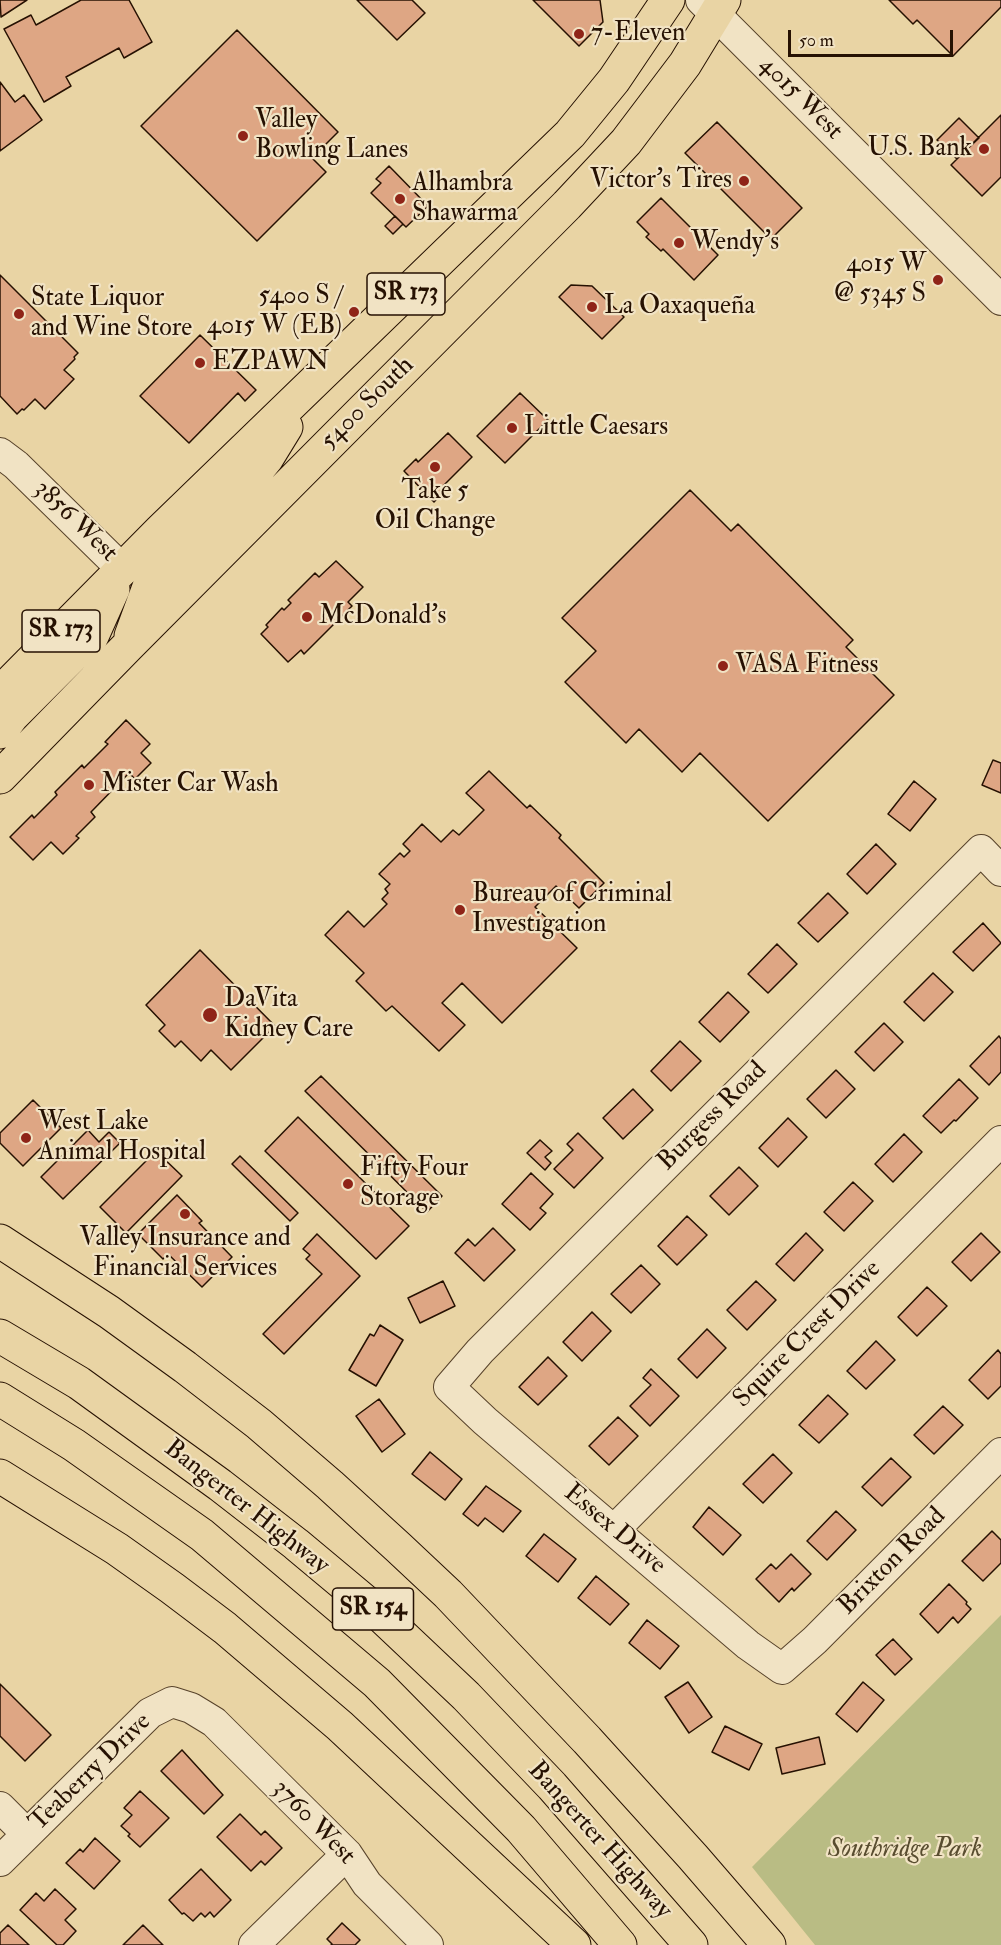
<!DOCTYPE html>
<html>
<head>
<meta charset="utf-8">
<style>
	body { margin:0 }
	#map { position:relative; width:1001px; height:1945px; overflow:hidden; background:#e9d4a4; font-family:"IM FELL Double Pica",serif }
	canvas { display:block }
	.scale { position:absolute; left:788px; top:30px; width:165px; height:27px; box-sizing:border-box; border:3px solid #261102; border-top:0; padding-left:8px; font-size:18px; line-height:21px; white-space:nowrap; color:#261102; -webkit-text-stroke:4px #f1e3c4; paint-order:stroke }
</style>
</head>
<body>
<div id="map">
<canvas width="1001" height="1945"></canvas>
<div class="scale">50 m</div>
</div>
<script>
const g = document.querySelector('canvas').getContext('2d');
g.lineJoin = 'round';
function fill(path, color) { g.fillStyle = color; g.fill(path, 'evenodd'); }
const shape = rows => new Path2D(rows.map(r => 'M' + r).join(''));
function trace(path, color, width, dash) { g.strokeStyle = color; g.lineWidth = width; g.lineCap = dash ? 'butt' : 'round'; g.setLineDash(dash || []); g.stroke(path); }
function label(font, color, halo, rows, align = 'center') {
  g.font = font + ' "IM FELL Double Pica",serif'; g.lineWidth = 4.5; g.setLineDash([]); g.textBaseline = 'middle'; g.strokeStyle = halo; g.fillStyle = color; for (const [text, x, y, turn = 0] of rows) {
    g.save(); g.translate(x, y); g.rotate((+turn || 0) * Math.PI / 180); g.textAlign = isNaN(turn) ? turn : align; if (halo) g.strokeText(text, 0, 0); g.fillText(text, 0, 0); g.restore();
  }
}
fill(shape([
	[1001,1615,1001,1945,815,1945,752,1867]
]), '#b9bc84');
const building = shape([
	[0,0,27,0,1,17,0,0],
	[81,0,129,0,152,42,124,58,119,48,66,77,71,86,44,102,4,29,31,15,36,25,81,0],
	[357,0,412,0,425,13,397,40,357,0],
	[533,0,600,0,603,22,579,46,533,0],
	[889,0,1001,0,1001,7,953,56,917,20,913,24,889,0],
	[237,30,338,132,312,158,326,172,257,241,141,126,237,30],
	[0,82,15,102,24,95,42,120,0,151,0,82],
	[1001,115,1001,177,982,196,951,165,1001,115],
	[959,118,979,138,957,159,937,140,959,118],
	[717,122,802,208,771,239,685,153,717,122],
	[389,166,428,206,406,227,371,193,381,183,376,179,389,166],
	[661,198,718,255,694,280,663,249,661,251,646,237,649,234,637,222,661,198],
	[395,216,403,224,393,234,385,226,395,216],
	[0,275,78,353,74,357,75,359,64,370,74,379,45,409,35,399,24,410,22,409,17,414,0,396,0,275],
	[571,285,592,286,624,317,602,339,559,297,571,285],
	[200,335,256,390,245,401,238,393,189,443,140,396,200,335],
	[520,393,548,420,505,463,477,436,520,393],
	[448,433,472,457,443,486,446,489,434,502,404,471,416,459,418,462,448,433],
	[690,490,731,531,738,524,853,640,846,647,894,695,768,821,700,753,682,772,639,729,626,743,565,682,596,651,562,618,690,490],
	[336,561,363,587,348,602,352,606,304,654,301,650,288,662,261,634,268,627,266,625,282,608,284,610,291,603,288,600,315,573,319,577,336,561],
	[126,720,150,744,141,753,151,763,135,779,129,773,91,812,95,817,76,836,79,838,63,854,51,842,33,860,10,837,32,815,34,818,57,795,55,792,82,765,84,768,108,744,105,742,126,720],
	[993,760,1001,763,1001,793,982,785,993,760],
	[489,771,527,808,530,805,561,835,559,838,604,883,579,908,556,886,535,907,577,948,502,1023,462,983,442,1003,465,1025,439,1051,392,1006,386,1011,356,981,364,973,325,935,348,911,364,927,387,904,382,899,388,893,385,889,390,884,379,874,400,853,404,857,410,851,403,844,422,824,441,842,453,830,459,835,484,810,466,793,489,771],
	[914,781,936,799,910,831,888,814,914,781],
	[876,844,896,864,867,894,847,874,876,844],
	[828,893,848,913,818,942,798,923,828,893],
	[983,923,1001,943,973,971,953,952,983,923],
	[777,944,797,964,768,993,748,974,777,944],
	[200,950,275,1026,231,1070,211,1050,201,1061,181,1041,175,1047,159,1031,165,1025,146,1005,200,950],
	[933,973,953,992,924,1021,904,1002,933,973],
	[728,992,749,1012,720,1042,699,1022,728,992],
	[884,1023,903,1042,874,1071,855,1052,884,1023],
	[999,1036,1001,1039,1001,1072,989,1085,970,1066,999,1036],
	[680,1041,701,1061,671,1091,651,1071,680,1041],
	[836,1070,855,1089,826,1118,807,1099,836,1070],
	[321,1076,442,1196,427,1212,305,1091,321,1076],
	[959,1079,978,1098,956,1121,954,1120,941,1133,923,1116,959,1079],
	[633,1089,653,1110,623,1139,603,1118,633,1089],
	[33,1100,61,1128,23,1166,0,1143,0,1133,33,1100],
	[298,1117,409,1226,376,1259,265,1151,298,1117],
	[788,1118,807,1137,778,1167,759,1148,788,1118],
	[88,1130,99,1142,109,1132,120,1143,63,1199,41,1177,88,1130],
	[578,1133,603,1158,574,1188,554,1169,573,1150,567,1144,578,1133],
	[904,1134,922,1152,893,1182,875,1164,904,1134],
	[540,1140,552,1151,545,1157,551,1163,545,1170,527,1153,540,1140],
	[156,1151,182,1176,126,1233,100,1207,156,1151],
	[240,1156,298,1213,290,1221,232,1164,240,1156],
	[739,1167,758,1186,729,1215,710,1196,739,1167],
	[531,1173,553,1194,540,1208,546,1213,530,1230,502,1204,531,1173],
	[853,1182,873,1201,844,1231,824,1212,853,1182],
	[177,1195,202,1221,199,1223,232,1257,202,1287,168,1254,163,1259,138,1234,177,1195],
	[687,1216,707,1235,677,1265,658,1246,687,1216],
	[493,1228,515,1250,484,1281,455,1253,468,1239,475,1246,493,1228],
	[806,1233,823,1250,794,1281,776,1264,806,1233],
	[981,1233,1000,1252,971,1281,952,1262,981,1233],
	[317,1234,360,1276,284,1354,263,1334,322,1274,306,1259,310,1255,303,1249,317,1234],
	[641,1265,660,1284,631,1313,611,1294,641,1265],
	[443,1281,455,1306,420,1323,408,1298,443,1281],
	[756,1281,776,1300,747,1330,727,1310,756,1281],
	[927,1287,947,1306,917,1336,898,1317,927,1287],
	[592,1312,611,1331,582,1361,563,1342,592,1312],
	[380,1325,403,1340,376,1386,349,1370,370,1334,374,1336,380,1325],
	[707,1329,726,1348,697,1378,678,1359,707,1329],
	[876,1341,895,1360,866,1389,847,1371,876,1341],
	[998,1350,1001,1354,1001,1386,988,1399,969,1380,998,1350],
	[548,1357,567,1376,538,1405,519,1387,548,1357],
	[651,1369,679,1396,650,1426,630,1406,651,1385,643,1378,651,1369],
	[828,1395,848,1414,819,1443,799,1425,828,1395],
	[379,1399,405,1434,382,1452,356,1416,379,1399],
	[943,1406,963,1425,934,1454,914,1435,943,1406],
	[618,1417,638,1436,609,1465,589,1446,618,1417],
	[430,1452,462,1479,445,1500,412,1474,430,1452],
	[773,1454,792,1473,763,1503,743,1484,773,1454],
	[891,1458,911,1477,882,1506,862,1487,891,1458],
	[486,1486,521,1511,503,1532,485,1518,478,1526,463,1514,486,1486],
	[709,1507,741,1535,723,1555,693,1527,709,1507],
	[836,1511,856,1530,827,1560,807,1541,836,1511],
	[992,1531,1001,1540,1001,1563,983,1581,962,1561,992,1531],
	[544,1534,576,1559,558,1582,526,1556,544,1534],
	[791,1554,811,1574,794,1591,792,1588,779,1602,756,1579,771,1564,776,1569,791,1554],
	[596,1576,629,1604,610,1625,578,1598,596,1576],
	[949,1584,967,1602,966,1604,971,1609,958,1623,953,1617,938,1633,920,1614,949,1584],
	[647,1620,679,1646,660,1669,629,1643,647,1620],
	[893,1639,912,1659,895,1675,876,1655,893,1639],
	[688,1682,712,1717,689,1733,665,1697,688,1682],
	[863,1682,884,1700,857,1732,836,1714,863,1682],
	[0,1684,51,1735,25,1761,0,1736,0,1684],
	[725,1726,762,1744,749,1770,712,1752,725,1726],
	[819,1737,825,1764,782,1774,776,1748,819,1737],
	[182,1750,223,1795,204,1814,161,1771,182,1750],
	[140,1791,169,1818,140,1847,128,1836,130,1834,121,1826,132,1815,124,1808,140,1791],
	[240,1814,261,1835,265,1831,282,1848,265,1865,261,1861,251,1871,217,1837,240,1814],
	[95,1838,120,1861,94,1889,66,1863,80,1849,83,1852,95,1838],
	[201,1869,231,1900,214,1917,210,1912,205,1917,201,1913,193,1921,184,1913,182,1914,169,1900,201,1869],
	[55,1889,76,1909,65,1920,76,1931,63,1945,57,1945,20,1910,36,1893,44,1901,55,1889],
	[342,1923,360,1940,355,1945,331,1945,332,1944,327,1939,342,1923],
	[8,1925,29,1945,0,1945,0,1933,8,1925],
	[143,1925,163,1945,123,1945,143,1925]
]);
fill(building, '#dea684');
trace(building, '#261102', 1.5);
const minor = shape([
	[701,0,1001,300],
	[0,453,16,465,122,569],
	[1001,871,981,850,480,1351,449,1387,485,1421,748,1645,782,1669,815,1640,1001,1453],
	[614,1530,1001,1141],
	[0,1807,27,1834],
	[0,1861,150,1713,172,1702,191,1708,214,1722,347,1854,367,1884,428,1945],
	[254,1945,347,1854]
]);
const major = shape([
	[131,636,149,587,214,523,267,458,286,427],
	[0,693,161,530,570,134,614,80,668,0],
	[0,732,12,716,92,636,113,589],
	[0,777,128,646,567,205,626,142,685,64,724,0]
]);
const highway = shape([
	[0,1241,109,1312,185,1367,259,1424,330,1485,399,1548,448,1594,587,1740,693,1857,769,1945],
	[0,1336,79,1383,220,1485,296,1544,375,1610,466,1696,552,1786,691,1945],
	[0,1399,74,1445,202,1535,377,1683,521,1829,620,1945],
	[0,1476,117,1549,172,1588,225,1628,340,1726,574,1945]
]);
trace(minor, '#57422a', 32);
trace(major, '#261102', 35);
trace(highway, '#261102', 35);
trace(minor, '#f1e3c4', 30);
trace(major, '#e9d4a4', 33);
trace(highway, '#e9d4a4', 33);
for (const [x, y, r, color] of [
	[579,34,6,"#8f2418"],
	[243,136,6,"#8f2418"],
	[984,149,6,"#8f2418"],
	[744,181,6,"#8f2418"],
	[400,199,6,"#8f2418"],
	[679,243,6,"#8f2418"],
	[938,280,6,"#8f2418"],
	[592,307,6,"#8f2418"],
	[354,312,6,"#8f2418"],
	[19,314,6,"#8f2418"],
	[200,363,6,"#8f2418"],
	[512,428,6,"#8f2418"],
	[435,467,6,"#8f2418"],
	[307,617,6,"#8f2418"],
	[723,666,6,"#8f2418"],
	[89,785,6,"#8f2418"],
	[460,910,6,"#8f2418"],
	[210,1015,8,"#8f2418"],
	[26,1138,6,"#8f2418"],
	[348,1184,6,"#8f2418"],
	[185,1214,6,"#8f2418"]
]) { const dot = new Path2D(); dot.arc(x, y, r, 0, 2 * Math.PI); g.fillStyle = color; g.fill(dot); trace(dot, '#f1e3c4', 2); }
for (const [x, y, w] of [
	[406,294,78],
	[61,631,78],
	[373,1609,81]
]) { const box = new Path2D(); box.roundRect(x - w / 2, y - 21, w, 42, 4.5); g.fillStyle = '#f1e3c4'; g.fill(box); trace(box, '#261102', 1.5); }
label('bold 24px', '#261102', null, [
	["SR 173",406,294],
	["SR 173",61,631],
	["SR 154",373,1609]
]);
label('26px', '#261102', '#f1e3c4', [
	["7-Eleven",591,34],
	["Valley",255,121],
	["Bowling Lanes",255,151],
	["U.S. Bank",972,149,"right"],
	["Victor's Tires",732,181,"right"],
	["Alhambra",412,184],
	["Shawarma",412,214],
	["Wendy's",691,243],
	["4015 W",926,265,"right"],
	["@ 5345 S",926,295,"right"],
	["5400 S /",342,297,"right"],
	["4015 W (EB)",342,327,"right"],
	["State Liquor",31,299],
	["and Wine Store",31,329],
	["La Oaxaqueña",604,307],
	["EZPAWN",212,363],
	["Little Caesars",524,428],
	["Take 5",435,492,"center"],
	["Oil Change",435,522,"center"],
	["McDonald's",319,617],
	["VASA Fitness",735,666],
	["Mister Car Wash",101,785],
	["Bureau of Criminal",472,895],
	["Investigation",472,925],
	["DaVita",224,1000],
	["Kidney Care",224,1030],
	["West Lake",38,1123],
	["Animal Hospital",38,1153],
	["Fifty Four",360,1169],
	["Storage",360,1199],
	["Valley Insurance and",185,1239,"center"],
	["Financial Services",185,1269,"center"]
], 'left');
label('26px', '#261102', '#f1e3c4', [
	["4015 West",800,99,45],
	["5400 South",368,404,-45],
	["3856 West",75,522,44],
	["Burgess Road",713,1117,-45],
	["Squire Crest Drive",808,1335,-45],
	["Bangerter Highway",246,1508,38],
	["Essex Drive",614,1530,40],
	["Brixton Road",893,1562,-45],
	["Teaberry Drive",91,1773,-44],
	["3760 West",313,1823,46],
	["Bangerter Highway",599,1841,48]
]);
label('italic 26px', '#594d30', '#f1e3c4', [
	["Southridge Park",905,1850]
]);
</script>
</body>
</html>
